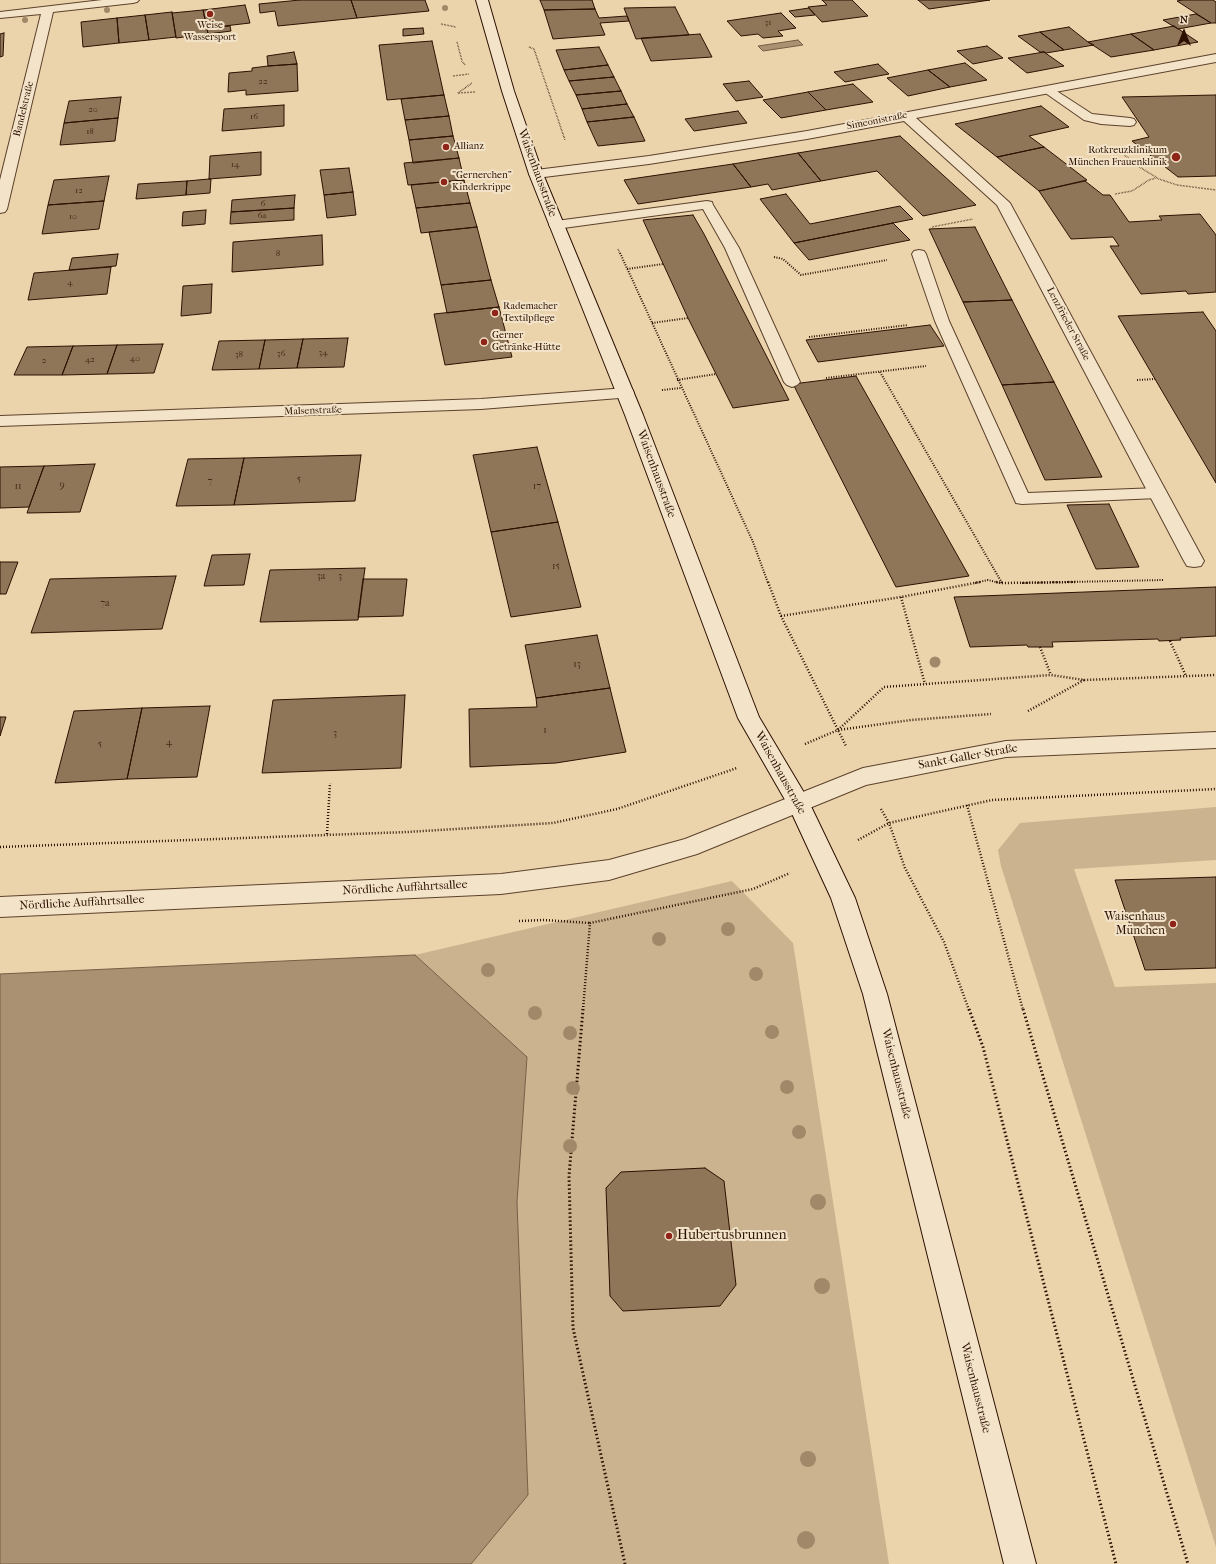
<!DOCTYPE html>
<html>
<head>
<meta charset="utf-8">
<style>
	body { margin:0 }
	#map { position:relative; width:1216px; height:1564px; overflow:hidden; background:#ebd4ac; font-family:"IM FELL French Canon",serif }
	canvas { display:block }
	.north { position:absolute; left:1164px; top:12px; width:40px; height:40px; -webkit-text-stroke:3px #f2e3c9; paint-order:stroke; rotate:0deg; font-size:11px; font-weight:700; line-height:16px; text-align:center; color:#2d1000 }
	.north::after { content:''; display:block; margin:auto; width:14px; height:18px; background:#2d1000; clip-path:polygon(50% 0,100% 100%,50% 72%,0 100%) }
</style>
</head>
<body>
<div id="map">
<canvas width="1216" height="1564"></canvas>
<div class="north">N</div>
</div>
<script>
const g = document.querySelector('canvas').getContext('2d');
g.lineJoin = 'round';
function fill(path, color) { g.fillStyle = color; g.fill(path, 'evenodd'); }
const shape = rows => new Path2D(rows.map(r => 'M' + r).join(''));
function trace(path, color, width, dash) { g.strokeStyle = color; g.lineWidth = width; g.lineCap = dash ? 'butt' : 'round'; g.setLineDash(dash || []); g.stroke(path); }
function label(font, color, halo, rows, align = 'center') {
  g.font = font + ' "IM FELL French Canon",serif'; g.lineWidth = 4; g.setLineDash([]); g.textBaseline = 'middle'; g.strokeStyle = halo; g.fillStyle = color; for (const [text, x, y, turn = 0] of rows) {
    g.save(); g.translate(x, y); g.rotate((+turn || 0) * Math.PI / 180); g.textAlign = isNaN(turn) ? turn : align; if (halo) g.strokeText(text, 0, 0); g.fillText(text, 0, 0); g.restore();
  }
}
fill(shape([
	[1216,807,1216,860,1074,869,1115,987,1216,983,1216,1547,1001,866,998,850,1020,823],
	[732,881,793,943,889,1564,471,1564,528,1495,517,1202,527,1058,415,955]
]), '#cbb38f');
const water = shape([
	[798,40,803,45,763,51,758,46,798,40],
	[415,955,527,1057,517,1202,528,1495,471,1564,0,1564,0,974,415,955]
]);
fill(water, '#aa9172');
trace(water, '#785d44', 1);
const building = shape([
	[300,0,351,0,357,18,278,26,275,11,260,13,259,4,300,0],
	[351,0,425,0,429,11,357,18,351,0],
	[540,0,592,0,595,9,544,10,540,0],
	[822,0,852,0,868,16,822,22,808,7,827,5,822,0],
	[918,0,990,0,929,9,918,0],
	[1182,0,1213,0,1216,2,1216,23,1211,23,1177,1,1182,0],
	[245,5,250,23,207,28,203,10,245,5],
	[675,7,689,35,636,39,624,8,675,7],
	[809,8,815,15,795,17,789,11,809,8],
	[595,9,599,18,627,16,629,21,600,23,605,35,553,39,544,10,595,9],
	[203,10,208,34,176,38,172,13,203,10],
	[172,12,176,37,149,40,145,15,172,12],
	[781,13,796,28,778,31,783,36,763,38,758,34,741,36,727,21,781,13],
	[1196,14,1211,23,1178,29,1163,20,1196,14],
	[145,15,149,40,119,43,117,18,145,15],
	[117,18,119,43,83,47,81,22,117,18],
	[230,26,231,31,208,34,207,28,230,26],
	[1174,26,1198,42,1154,50,1131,34,1174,26],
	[1069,27,1088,42,1094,45,1064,50,1040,32,1069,27],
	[423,28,424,34,403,36,403,29,423,28],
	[1040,32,1064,50,1046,53,1044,52,1040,52,1018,36,1040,32],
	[4,33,3,56,0,57,0,34,4,33],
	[700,34,712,57,651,61,641,38,700,34],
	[1131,34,1154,50,1111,57,1088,42,1131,34],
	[432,41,444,95,387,100,379,45,432,41],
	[987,46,1003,58,973,64,957,51,987,46],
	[599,47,608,65,564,70,556,50,599,47],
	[294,52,297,64,268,66,267,56,294,52],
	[1044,52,1064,66,1027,73,1008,58,1044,52],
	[965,63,987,80,950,87,928,70,965,63],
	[297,64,298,91,246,95,246,90,228,92,229,73,252,71,252,68,268,66,297,64],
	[878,64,889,74,845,82,834,72,878,64],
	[608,65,614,77,569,81,564,70,608,65],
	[928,70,950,87,908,96,887,78,928,70],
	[614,77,621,91,576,95,569,81,614,77],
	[749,81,763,97,736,101,723,84,749,81],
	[853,84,873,102,826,110,808,92,853,84],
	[621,91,627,104,582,109,576,95,621,91],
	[808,92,826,110,781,118,763,100,808,92],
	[444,95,449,116,405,120,401,99,444,95],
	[1216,95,1216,176,1178,177,1132,141,1149,137,1122,97,1216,95],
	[121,97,118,118,64,123,69,101,121,97],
	[627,104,634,117,587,122,582,109,627,104],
	[284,105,284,126,222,131,224,109,284,105],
	[1041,106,1069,127,1029,136,1044,147,997,157,955,124,1041,106],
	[738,111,747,123,694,131,685,119,738,111],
	[449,116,453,136,409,140,405,120,449,116],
	[634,117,645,141,598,146,587,122,634,117],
	[118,118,115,141,60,145,64,123,118,118],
	[453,136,459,158,413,163,409,140,453,136],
	[900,136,976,205,923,216,877,171,821,181,798,153,900,136],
	[1044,147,1087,180,1039,191,997,157,1044,147],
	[261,152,261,175,209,179,210,156,261,152],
	[798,153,821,181,772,190,768,184,751,187,733,164,798,153],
	[459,158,464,180,408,185,404,163,459,158],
	[733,164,751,187,638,204,624,180,733,164],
	[349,168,353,192,324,195,320,170,349,168],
	[109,176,104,201,48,205,54,180,109,176],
	[209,179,211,179,210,193,186,195,187,181,209,179],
	[464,180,470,203,416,208,411,185,464,180],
	[187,181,186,195,136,199,138,184,187,181],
	[1085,181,1103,195,1110,195,1129,222,1162,220,1159,216,1200,214,1216,235,1216,292,1188,294,1186,291,1141,294,1110,246,1119,246,1113,237,1071,239,1039,191,1085,181],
	[353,192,356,215,327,218,324,195,353,192],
	[786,194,810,224,900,206,913,219,794,243,760,199,786,194],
	[295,195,294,208,231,212,232,200,295,195],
	[104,201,99,229,42,234,48,205,104,201],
	[470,203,477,227,421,233,416,208,470,203],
	[294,208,294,220,230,224,231,212,294,208],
	[206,210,205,224,182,226,183,212,206,210],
	[693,215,704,234,789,400,733,408,688,318,643,220,693,215],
	[893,223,910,240,809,260,794,243,893,223],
	[477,227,491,280,441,285,429,232,477,227],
	[975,227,1012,300,963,302,929,229,975,227],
	[322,235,323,265,232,272,233,242,322,235],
	[118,254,116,266,69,270,72,258,118,254],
	[111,267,107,294,28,300,34,273,111,267],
	[491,280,499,307,447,313,441,285,491,280],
	[212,284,211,313,181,316,183,286,212,284],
	[1012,300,1054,382,1002,385,963,302,1012,300],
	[499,307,512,357,445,365,434,314,499,307],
	[1203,312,1216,331,1216,483,1118,316,1203,312],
	[930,325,944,346,818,362,806,340,930,325],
	[348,338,344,367,297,368,303,339,348,338],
	[303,339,297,368,259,369,265,340,303,339],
	[265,340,259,369,212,370,219,341,265,340],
	[163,344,154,373,107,374,117,345,163,344],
	[117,345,107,374,62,375,73,346,117,345],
	[73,346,62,375,14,375,27,347,73,346],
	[856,376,938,521,969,576,896,587,793,384,856,376],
	[1054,382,1102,477,1045,480,1002,385,1054,382],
	[537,447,558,522,491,532,473,455,537,447],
	[361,455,355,501,234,505,244,458,361,455],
	[244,458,234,505,176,506,188,459,244,458],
	[95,464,80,512,27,513,44,466,95,464],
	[44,466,29,507,0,508,0,467,44,466],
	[1109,504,1139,567,1096,569,1067,505,1109,504],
	[558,522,581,607,511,617,491,532,558,522],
	[250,554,244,585,204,586,212,555,250,554],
	[0,562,18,562,6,594,0,594,0,562],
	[365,568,358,620,260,622,270,570,365,568],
	[176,576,162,629,31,633,50,579,176,576],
	[363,579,407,579,403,616,358,617,363,579],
	[1216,587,1216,636,1180,638,1181,640,1159,641,1158,639,1052,642,1053,647,1028,647,1027,645,970,647,954,597,1216,587],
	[597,635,610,688,536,698,525,645,597,635],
	[610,688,626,752,556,763,470,767,469,709,537,707,536,698,610,688],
	[405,695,401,768,262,773,273,700,405,695],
	[210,706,197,777,127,779,142,708,210,706],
	[142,708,127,779,55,783,74,711,142,708],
	[0,717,6,717,0,736,0,717],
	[1216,877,1216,968,1145,970,1115,880,1216,877],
	[705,1168,724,1181,736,1285,720,1306,623,1311,610,1296,606,1188,621,1172,705,1168]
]);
fill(building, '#907659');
trace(building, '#2d1000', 1);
const lane = shape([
	[1048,87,1052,88,1092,114,1130,118,1134,119,1136,122,1134,125,1130,126,1101,124,1084,120,1044,92,1042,90,1044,88,1048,87],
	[707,201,712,202,713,205,739,248,800,382,797,385,792,387,787,385,784,382,725,248,703,209,556,229,551,228,549,225,551,222,556,221,707,201],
	[919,250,924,251,926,254,949,321,1028,493,1158,488,1164,489,1166,493,1164,497,1158,498,1022,504,1016,503,935,321,912,254,914,251,919,250]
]);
const street = shape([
	[102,0,139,0,137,2,133,3,53,12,7,209,5,212,0,213,0,180,41,14,0,18,0,12,102,0],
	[1216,54,1216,62,916,118,1010,203,1204,561,1201,566,1194,567,1187,566,1184,561,997,205,904,121,807,139,649,164,536,178,531,177,529,174,531,171,536,170,649,156,807,131,1216,54],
	[626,388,632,389,634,393,632,397,481,409,0,426,0,416,481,399,626,388],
	[1216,732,1216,748,1006,757,866,785,697,854,609,880,501,894,0,917,0,897,501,874,609,860,685,839,863,768,1006,741,1216,732]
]);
const secondary = shape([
	[476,0,488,0,514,91,543,174,643,415,759,717,806,796,855,898,887,994,1036,1564,1004,1564,863,994,831,898,788,805,738,718,625,415,529,174,502,91,476,0]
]);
trace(lane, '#5c412b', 2);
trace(street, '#5c412b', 2);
trace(secondary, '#2d1000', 2);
trace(shape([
	[441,24,456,27],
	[457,42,462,61,465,65],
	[529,47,534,49,565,140],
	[453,76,469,74],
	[458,93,472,83],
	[458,93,475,92],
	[1122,153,1141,168,1159,179,1177,185,1216,190],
	[1115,194,1132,191,1149,180,1156,178],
	[932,227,973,219],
	[618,249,620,254]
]), '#2d1000', 1.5, [0.5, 1]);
trace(shape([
	[620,253,753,542,768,583],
	[774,257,783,259,801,275,887,260],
	[627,269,663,264],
	[652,323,688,318],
	[809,337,908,325],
	[880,372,1002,583],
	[826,378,926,366],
	[677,380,716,374],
	[1137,380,1155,379],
	[662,390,681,388],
	[975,583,988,580,1000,583],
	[1022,583,1163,580]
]), '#2d1000', 2, [1, 1.5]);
trace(shape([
	[768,582,781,616,846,746],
	[996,582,1002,583,1076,582],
	[1001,582,1002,583],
	[901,597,925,684],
	[781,616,901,597,980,582],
	[1170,641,1186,676],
	[1040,647,1051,675],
	[1028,711,1084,680],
	[838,730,884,687,1051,675,1084,680,1216,675],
	[805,744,838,730,911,720,991,714],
	[967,805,1023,1010],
	[881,809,889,823,905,868,944,942,969,1010],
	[327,834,330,783],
	[858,840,889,823,992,800,1216,789],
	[0,847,407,832,553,823,617,809,737,768],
	[519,921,544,920,590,923],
	[583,1010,590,923,753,889,790,873]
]), '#2d1000', 2.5, [1, 2]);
trace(shape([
	[583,1009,569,1176,573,1328,625,1564],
	[969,1009,983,1047,1116,1564],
	[1023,1009,1188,1564]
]), '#2d1000', 3, [1.5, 2.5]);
fill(lane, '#f2e3c9');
fill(street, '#f2e3c9');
fill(secondary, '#f2e3c9');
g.fillStyle = '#a18869';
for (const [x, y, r] of [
	[445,8,3],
	[107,10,3],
	[25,20,3],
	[935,662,5.5],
	[728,929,7],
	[659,939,7],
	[488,970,7],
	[756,974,7],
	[535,1013,7],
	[772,1032,7],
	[570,1033,7],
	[787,1087,7],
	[573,1088,7],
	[799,1132,7],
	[570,1146,7],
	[818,1202,8],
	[822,1286,8],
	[808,1459,8],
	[806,1540,9]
]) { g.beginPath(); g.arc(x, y, r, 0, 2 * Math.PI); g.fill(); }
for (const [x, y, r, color] of [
	[210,14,4,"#8f2418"],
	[446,147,4,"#8f2418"],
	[1176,157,5,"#8f2418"],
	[444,182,4,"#8f2418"],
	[495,313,4,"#8f2418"],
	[484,342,4,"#8f2418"],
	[1173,924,4,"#8f2418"],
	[669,1236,4,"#8f2418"]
]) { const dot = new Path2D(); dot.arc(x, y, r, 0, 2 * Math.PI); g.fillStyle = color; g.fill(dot); trace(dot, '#f2e3c9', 1.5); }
label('9px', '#462a16', null, [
	["31",768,23],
	["22",263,82],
	["20",93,110],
	["16",254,117],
	["18",90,132],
	["14",235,165],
	["12",79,191],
	["6",263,204],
	["6a",262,216],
	["10",73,217],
	["8",278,254],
	["4",70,283],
	["34",323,353],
	["36",281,354],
	["38",239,355],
	["40",135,359],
	["42",90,360],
	["2",44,361]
]);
label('10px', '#2d1000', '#f2e3c9', [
	["Weise",210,26,"center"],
	["Wassersport",210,38,"center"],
	["Allianz",454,147],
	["Rotkreuzklinikum",1167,151,"right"],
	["München Frauenklinik",1167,163,"right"],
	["\"Gernerchen\"",452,176],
	["Kinderkrippe",452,188],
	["Rademacher",503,307],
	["Textilpflege",503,319],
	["Gerner",492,336],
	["Getränke-Hütte",492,348]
], 'left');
label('10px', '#2d1000', '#f2e3c9', [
	["Bandelstraße",24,109,-76],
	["Simeonistraße",877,121,-11],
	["Lenzfrieder Straße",1068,324,62],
	["Malsenstraße",313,411,-2]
]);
label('10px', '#462a16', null, [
	["5",299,480],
	["7",210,482],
	["9",62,486],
	["11",18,487],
	["17",537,487],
	["15",556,567],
	["3a",321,577],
	["3",340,577],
	["7a",105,604],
	["13",577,665],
	["1",545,731],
	["3",335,734],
	["4",169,743],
	["5",100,745]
]);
label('12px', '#2d1000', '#f2e3c9', [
	["Waisenhausstraße",537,173,70],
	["Waisenhausstraße",656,474,70],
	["Sankt-Galler-Straße",968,757,-10],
	["Waisenhausstraße",780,773,61],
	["Nördliche Auffahrtsallee",405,888,-3],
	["Nördliche Auffahrtsallee",82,903,-3],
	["Waisenhausstraße",896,1074,76],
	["Waisenhausstraße",975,1388,76]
]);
label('12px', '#2d1000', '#f2e3c9', [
	["Waisenhaus",1165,917],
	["München",1165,931]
], 'right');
label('14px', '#2d1000', '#f2e3c9', [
	["Hubertusbrunnen",677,1236]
], 'left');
</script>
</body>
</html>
